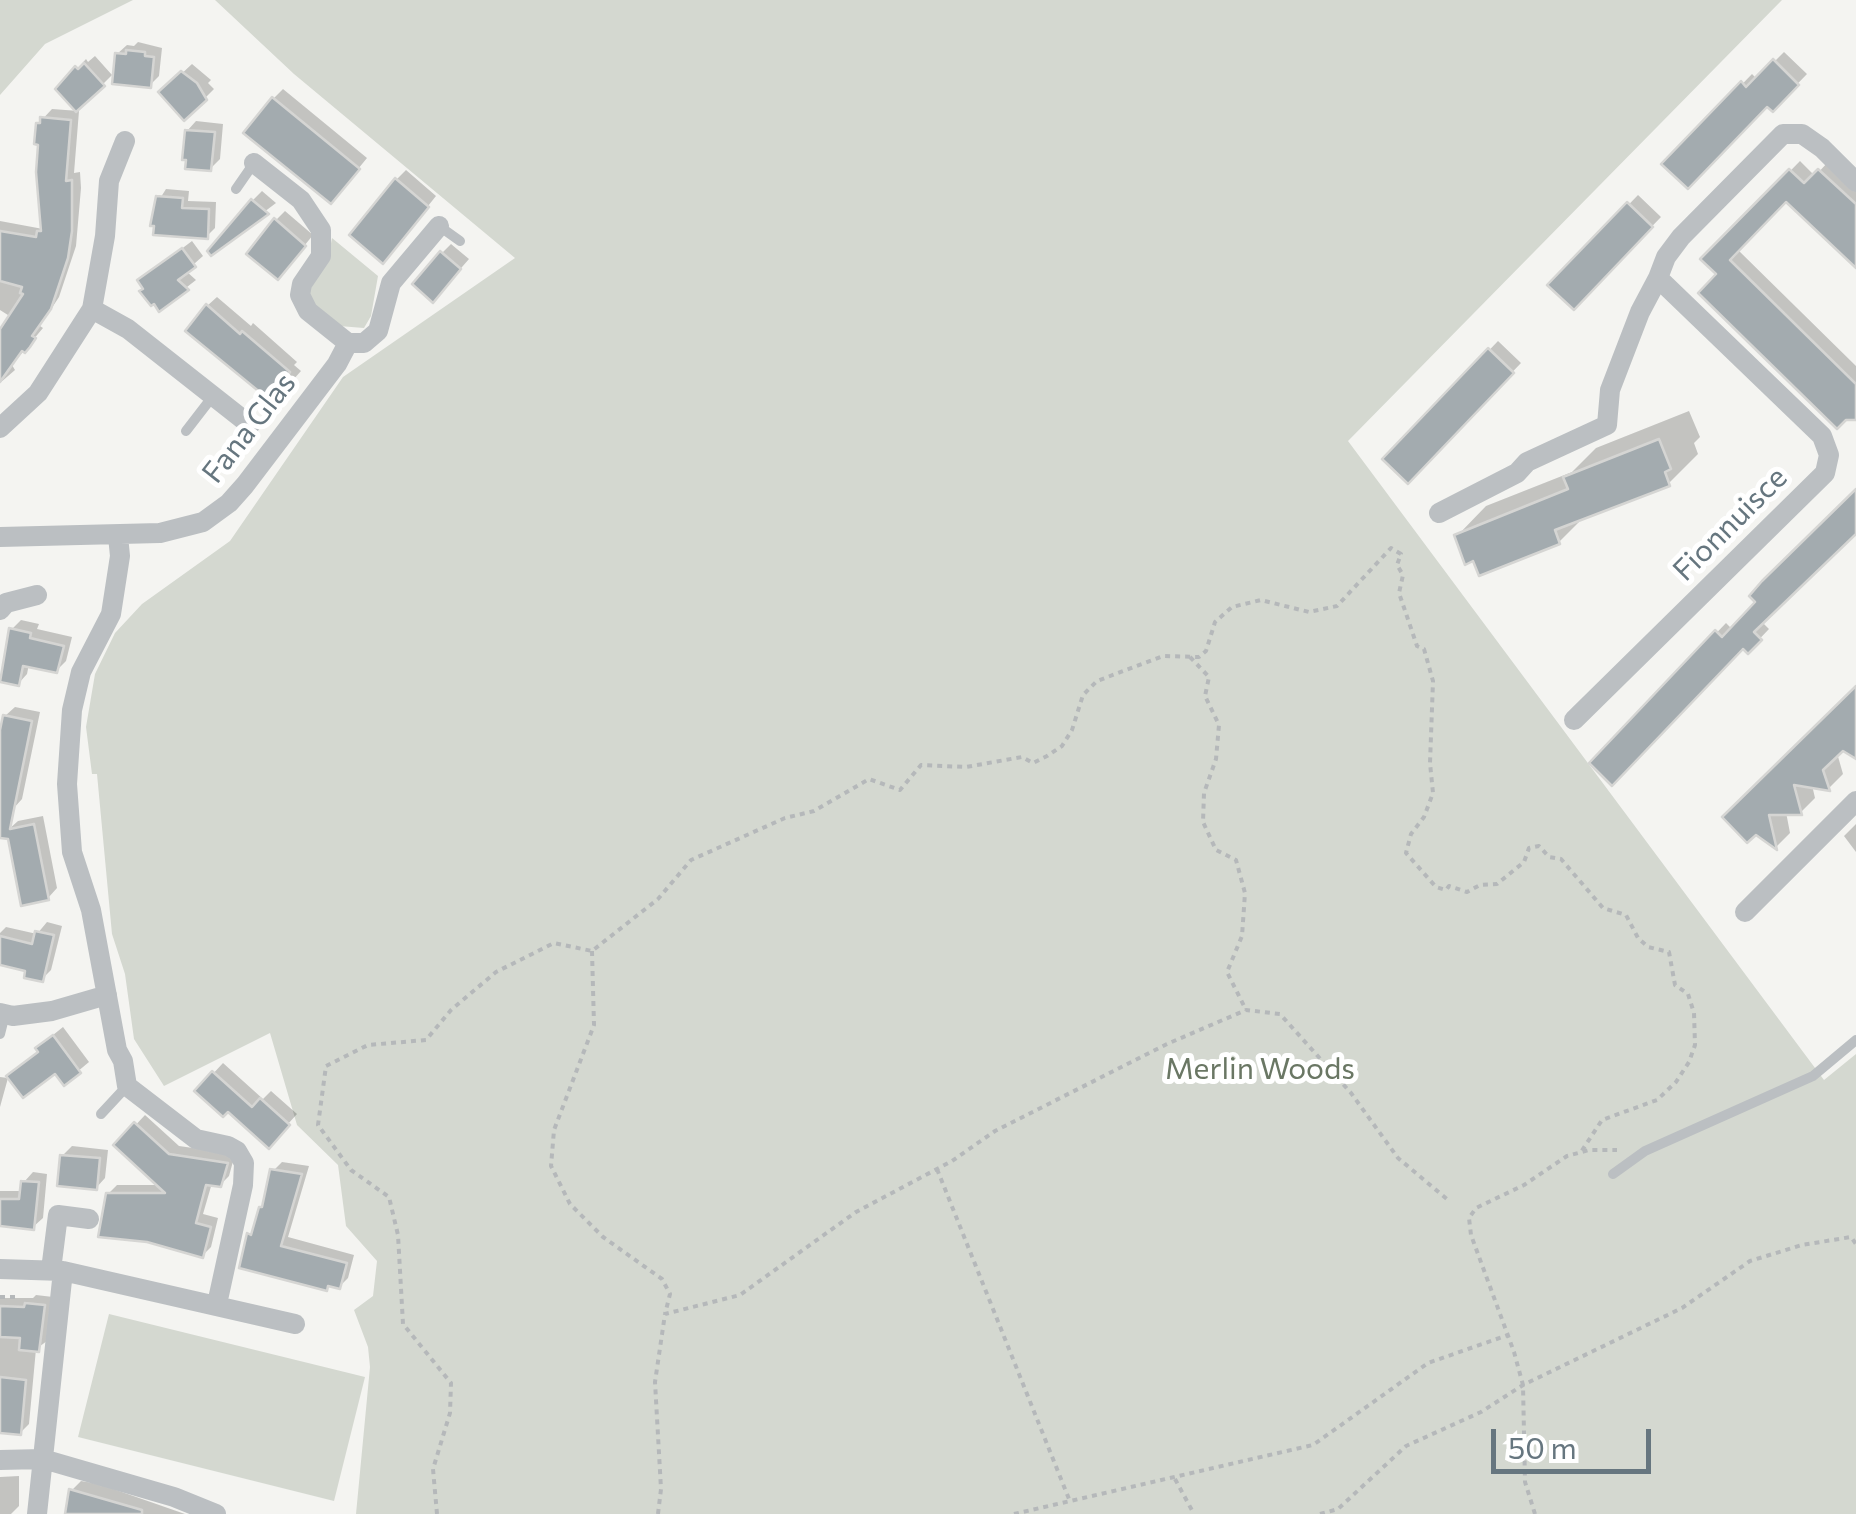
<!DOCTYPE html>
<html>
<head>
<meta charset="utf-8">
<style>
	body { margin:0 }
	#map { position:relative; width:1856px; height:1514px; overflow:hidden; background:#f4f4f1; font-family:Commissioner,sans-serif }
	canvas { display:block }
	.scale { position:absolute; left:1491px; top:1429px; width:160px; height:45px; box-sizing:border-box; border:5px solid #66767f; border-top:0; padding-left:12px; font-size:30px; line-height:35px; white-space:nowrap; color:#66767f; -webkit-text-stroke:8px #fff; paint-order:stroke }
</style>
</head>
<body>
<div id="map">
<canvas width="1856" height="1514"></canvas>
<div class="scale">50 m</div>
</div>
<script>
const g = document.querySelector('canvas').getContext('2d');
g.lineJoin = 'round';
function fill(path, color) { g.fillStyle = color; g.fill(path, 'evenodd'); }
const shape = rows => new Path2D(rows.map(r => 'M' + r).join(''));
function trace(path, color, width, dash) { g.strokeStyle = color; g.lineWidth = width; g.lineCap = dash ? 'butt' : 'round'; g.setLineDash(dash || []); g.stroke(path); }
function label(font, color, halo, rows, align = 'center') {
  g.font = font + ' Commissioner,sans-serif'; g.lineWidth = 10; g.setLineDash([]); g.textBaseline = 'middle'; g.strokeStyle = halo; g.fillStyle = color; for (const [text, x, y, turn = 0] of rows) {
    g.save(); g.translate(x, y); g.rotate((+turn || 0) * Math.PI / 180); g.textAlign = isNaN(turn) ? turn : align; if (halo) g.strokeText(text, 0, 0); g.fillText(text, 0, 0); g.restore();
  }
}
fill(shape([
	[0,0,133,0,45,44,0,95],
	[215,0,1782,0,1348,441,1824,1080,1856,1054,1856,1514,356,1514,370,1367,368,1347,354,1310,373,1296,377,1261,346,1226,338,1165,297,1125,270,1033,164,1086,134,1039,125,974,112,934,97,774,92,774,86,727,95,674,115,633,142,604,230,541,343,377,515,258,294,74],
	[332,238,378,276,371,316,364,328,339,326,311,303,309,287,328,259],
	[109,1314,365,1377,334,1501,78,1437]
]), '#d4d8d0');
fill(shape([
	[138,42,162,48,159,76,150,85,117,54,127,45,134,46],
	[1784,52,1807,74,1773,109,1767,103,1665,164,1752,74,1757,79],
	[95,56,112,75,103,84,59,89,86,59,88,62],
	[192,64,211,80,208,83,214,89,205,98,162,92],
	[283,89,367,158,340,191,274,98],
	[52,109,79,111,74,173,80,172,81,188,76,246,59,297,40,326,43,328,12,365,15,370,0,383,0,333,11,317,0,310,0,221,43,229,38,124],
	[196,121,223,124,220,159,210,169,187,131],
	[1800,161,1815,176,1829,161,1856,187,1856,264,1787,198,1737,249,1856,366,1856,418,1704,259],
	[406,170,436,196,392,251,396,180],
	[166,189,189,191,188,201,216,202,215,228,207,236,152,223,154,208],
	[262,191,276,203,211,252,253,200],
	[1638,195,1661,217,1574,307,1551,285],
	[285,211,313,235,287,267,276,220],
	[192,241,203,256,186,271,196,280,160,308,140,280],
	[451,244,469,259,442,290,442,253],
	[217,297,251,326,253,323,297,362,294,365,301,371,285,389,207,306],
	[1498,341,1521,363,1408,481,1385,459],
	[1689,411,1700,437,1694,443,1698,454,1669,483,1585,516,1559,542,1475,558,1457,536,1486,506,1572,472,1596,448],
	[1856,493,1856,532,1762,622,1769,629,1748,651,1743,646,1592,763,1726,623,1732,629],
	[21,620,39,624,37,629,72,637,66,661,57,670,29,664,27,674,18,684,0,679,11,630],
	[1856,688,1856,756,1842,747,1837,753,1843,774,1829,788,1812,785,1815,798,1801,812,1786,812,1790,833,1777,846,1756,831],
	[15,707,40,712,22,799,13,809,0,806,0,743,5,716],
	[43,816,57,888,48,898,8,830,18,821],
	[1856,824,1856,852,1844,836],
	[47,922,62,926,51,970,42,979,28,969,0,962,0,933,6,927,37,934],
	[63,1027,89,1062,65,1082,40,1051,48,1039],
	[223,1063,263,1099,271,1091,297,1114,269,1145,228,1109,197,1091],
	[0,1077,8,1078,0,1107],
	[145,1115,179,1146,235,1154,229,1176,220,1185,212,1183,203,1214,218,1218,211,1247,202,1256,108,1194,117,1185,160,1185,117,1145],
	[72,1146,108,1150,105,1178,96,1188,62,1156],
	[282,1162,309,1166,288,1237,354,1255,348,1278,339,1287,330,1284,326,1288,250,1235,256,1229,265,1204,273,1171],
	[33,1172,47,1174,43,1218,33,1227,0,1227,0,1191,22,1191,24,1182],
	[36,1295,53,1297,47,1341,36,1349,29,1424,20,1433,0,1431,0,1298,33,1298],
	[19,1476,19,1506,11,1514,0,1514,0,1477],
	[81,1481,99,1484,185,1514,67,1514,72,1490]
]), '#0003');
const building = shape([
	[126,50,145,52,145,56,154,57,151,88,112,84,115,53,126,54,126,50],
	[1773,59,1799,85,1773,112,1767,107,1688,189,1661,164,1741,81,1746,87,1773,59],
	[84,63,105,86,76,112,55,89,75,66,78,69,84,63],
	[181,71,197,83,207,100,184,121,158,92,181,71],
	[272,97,360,169,331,204,243,133,272,97],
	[40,117,71,120,66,181,72,180,72,231,68,258,51,309,32,336,36,338,30,347,25,353,22,351,0,382,0,329,23,294,20,293,22,287,0,281,0,231,36,237,37,231,41,231,36,172,38,145,34,144,36,123,40,123,40,117],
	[185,130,215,132,211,171,185,169,186,160,182,160,185,130],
	[1789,169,1804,183,1818,169,1856,204,1856,268,1786,202,1730,260,1856,384,1856,420,1846,420,1837,429,1698,293,1716,274,1700,259,1789,169],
	[395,178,429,207,383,264,349,235,395,178],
	[156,196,183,198,182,208,209,209,208,239,153,235,154,226,150,226,156,196],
	[251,199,269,214,211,256,207,251,251,199],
	[1627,202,1653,227,1574,310,1547,285,1627,202],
	[274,218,306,246,278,280,246,254,274,218],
	[182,248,196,267,178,280,189,290,159,312,154,304,151,306,139,291,143,289,137,280,182,248],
	[440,251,461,269,433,303,412,284,440,251],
	[206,304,240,334,242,331,290,372,287,376,294,381,276,401,270,396,267,398,185,331,206,304],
	[1488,348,1514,373,1408,484,1382,459,1488,348],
	[1659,439,1671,469,1665,472,1670,486,1555,530,1560,544,1479,576,1473,561,1465,565,1454,535,1568,489,1563,477,1659,439],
	[1856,489,1856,534,1754,632,1762,640,1748,654,1743,649,1612,786,1589,763,1715,630,1722,637,1755,602,1749,596,1762,581,1856,489],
	[9,628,31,633,30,638,64,646,57,673,23,666,19,686,0,682,9,628],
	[1856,686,1856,759,1843,751,1823,770,1830,791,1794,785,1802,815,1769,815,1777,850,1756,835,1747,843,1722,817,1856,686],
	[3,715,32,721,10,829,34,824,49,900,21,906,8,839,0,838,0,730,3,715],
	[35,931,54,935,43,982,24,978,25,971,0,965,0,936,32,944,35,931],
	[53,1035,81,1073,64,1086,55,1074,23,1098,6,1076,38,1052,35,1048,53,1035],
	[212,1071,252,1107,260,1098,290,1125,269,1149,228,1112,223,1117,194,1091,212,1071],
	[134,1122,169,1154,228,1163,221,1187,206,1185,196,1223,211,1227,203,1258,147,1242,98,1237,106,1193,165,1193,113,1145,134,1122],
	[60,1155,100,1158,97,1190,57,1186,60,1155],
	[270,1169,302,1174,281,1246,347,1263,340,1289,328,1286,327,1291,239,1268,247,1233,251,1235,259,1207,262,1207,270,1169],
	[21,1181,39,1182,34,1230,0,1226,0,1199,19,1199,21,1181],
	[25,1303,45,1305,39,1352,19,1350,20,1338,0,1337,0,1306,24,1307,25,1303],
	[0,1377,26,1380,21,1435,0,1433,0,1377],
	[69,1489,142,1510,142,1514,65,1514,69,1489]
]);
fill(building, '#a3abaf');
trace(building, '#d5d5d3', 2.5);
trace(shape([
	[1190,657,1209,677,1205,696,1219,725,1216,759,1204,793,1203,822,1216,850,1236,860,1245,893,1242,936,1227,972,1246,1010],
	[592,951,594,1025,554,1130,551,1166,570,1204,603,1237,662,1279,670,1294,665,1314],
	[937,1169,1069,1499],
	[0,1297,15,1297,15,1292],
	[1175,1479,1194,1514],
	[437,1514,433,1469,450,1413,451,1383,403,1324,398,1235,389,1197,351,1170,318,1125,326,1066,368,1045,426,1040,451,1010,496,972,554,943,592,951,658,899,691,860,785,818,814,811,869,779,900,790,921,765,966,767,1022,757,1033,763,1047,756,1062,746,1072,730,1083,695,1097,681,1163,656,1199,657,1206,651,1215,622,1232,607,1261,600,1309,612,1337,606,1391,548,1401,554,1397,565,1403,575,1399,593,1417,646,1424,649,1433,681,1430,763,1433,793,1424,817,1411,834,1406,853,1436,887,1446,890,1449,886,1467,892,1480,885,1497,884,1524,862,1529,848,1539,846,1549,857,1561,859,1603,908,1626,915,1638,938,1648,947,1669,952,1675,985,1688,994,1694,1013,1695,1045,1689,1062,1676,1082,1657,1100,1602,1120,1581,1152],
	[658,1514,661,1489,655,1382,665,1314,740,1295,856,1212,952,1161,995,1131,1167,1044,1246,1010,1280,1014,1351,1093,1398,1158,1448,1200],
	[1014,1514,1313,1445,1428,1363,1508,1335],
	[1320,1514,1338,1509,1406,1446,1481,1412,1523,1385,1682,1308,1750,1261,1802,1245,1851,1237,1856,1244],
	[1535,1514,1525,1482,1523,1385,1514,1352,1471,1235,1469,1218,1476,1208,1524,1185,1567,1156,1589,1150,1617,1150]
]), '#b5b8ba', 4, [5, 5]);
trace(shape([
	[236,189,254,163],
	[439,226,460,241],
	[186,431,213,396],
	[0,1034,5,1014],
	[101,1114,127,1086],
	[1613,1174,1645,1151,1813,1076,1856,1040]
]), '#bbbfc2', 10);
trace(shape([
	[254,163,301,200,321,230,321,256,302,284,300,295,308,311,348,343,364,343,378,331,391,283,439,226],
	[92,309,128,329,250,425],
	[0,428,38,393,92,309,105,236,109,181,125,141],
	[1439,513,1517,473,1527,462,1607,425,1610,390,1640,312,1658,278],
	[118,536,120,556,111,614,81,672,72,710,67,784,72,852,91,910,117,1050,123,1061,127,1086,196,1139,228,1146,237,1151,244,1163,243,1185,217,1304],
	[0,537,160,533,203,522,229,503,245,485,337,364,348,343],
	[0,610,6,603,37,595],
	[1574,720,1825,473,1829,455,1822,436,1658,278,1666,257,1681,237,1783,134,1802,134,1822,148,1856,182],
	[1745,912,1856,801],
	[0,1013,13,1016,52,1011,107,995],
	[0,1269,63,1271,37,1514],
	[51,1270,58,1215,89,1219],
	[63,1271,295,1324],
	[0,1460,43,1459,174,1497,216,1514]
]), '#bbbfc2', 20);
label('30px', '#66767f', '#fff', [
	["Fana Glas",249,428,-52],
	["Fionnuisce",1730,524,-45]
]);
label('30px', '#6a7764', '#fff', [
	["Merlin Woods",1260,1069]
]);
</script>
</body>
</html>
